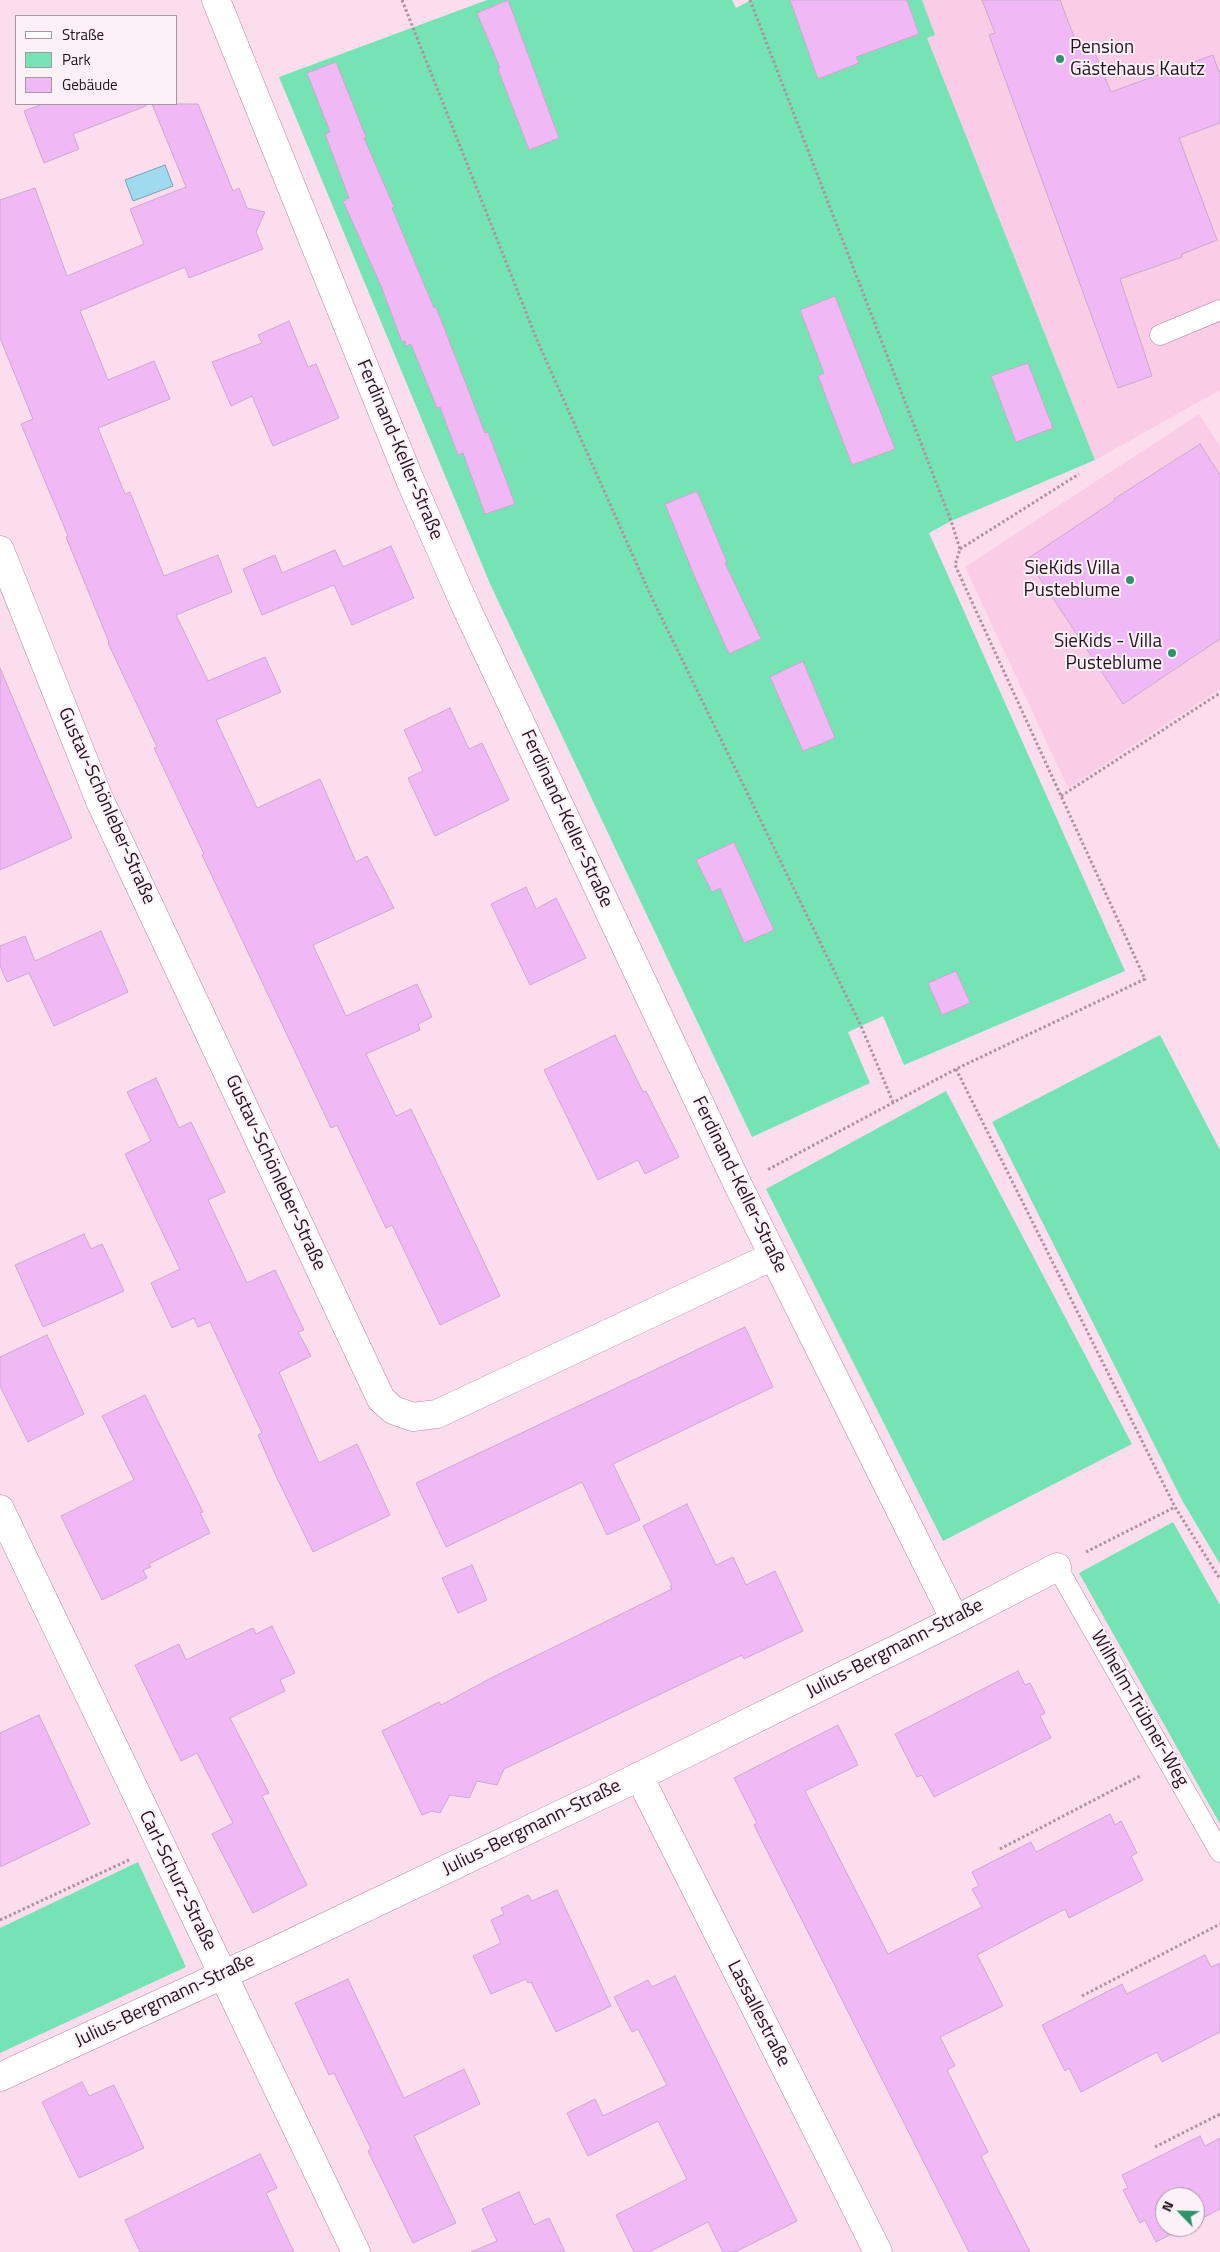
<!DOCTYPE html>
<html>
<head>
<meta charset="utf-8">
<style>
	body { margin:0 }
	#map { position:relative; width:1220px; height:2252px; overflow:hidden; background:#fcddee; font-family:"Titillium Web",sans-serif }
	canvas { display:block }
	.legend { position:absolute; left:15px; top:15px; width:162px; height:90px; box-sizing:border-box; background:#fbf1f7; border:1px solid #a598a0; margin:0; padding:6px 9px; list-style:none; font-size:15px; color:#24131d }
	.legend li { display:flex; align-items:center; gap:10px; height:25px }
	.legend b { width:25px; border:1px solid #a598a0 }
	.north { position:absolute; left:1155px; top:2187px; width:50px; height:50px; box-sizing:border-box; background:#fbf1f7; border:1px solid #a598a0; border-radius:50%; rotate:294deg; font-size:14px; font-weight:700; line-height:20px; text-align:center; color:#24131d }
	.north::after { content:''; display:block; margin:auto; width:18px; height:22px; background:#30926c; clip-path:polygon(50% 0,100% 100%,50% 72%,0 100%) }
</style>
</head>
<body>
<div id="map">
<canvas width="1220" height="2252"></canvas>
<ul class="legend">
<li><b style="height:6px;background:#fff"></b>Straße</li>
<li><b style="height:14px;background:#75e3b4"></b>Park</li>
<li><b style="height:14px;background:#f0b9f5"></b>Gebäude</li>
</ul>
<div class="north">N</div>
</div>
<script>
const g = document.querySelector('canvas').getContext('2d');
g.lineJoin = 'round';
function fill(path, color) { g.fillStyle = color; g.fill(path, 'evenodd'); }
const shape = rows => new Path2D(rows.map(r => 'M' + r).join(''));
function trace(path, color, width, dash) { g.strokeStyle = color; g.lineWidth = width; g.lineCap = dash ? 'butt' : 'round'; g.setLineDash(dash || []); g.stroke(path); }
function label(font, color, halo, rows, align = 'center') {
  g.font = font + ' "Titillium Web",sans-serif'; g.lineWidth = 4; g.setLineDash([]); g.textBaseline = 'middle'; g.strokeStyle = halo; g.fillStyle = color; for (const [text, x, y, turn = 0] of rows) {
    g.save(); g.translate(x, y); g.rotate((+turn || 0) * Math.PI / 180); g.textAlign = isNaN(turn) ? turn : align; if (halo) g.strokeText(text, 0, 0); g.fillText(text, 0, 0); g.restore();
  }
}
fill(shape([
	[911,0,1220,0,1220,390,1095,460],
	[1199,414,1220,446,1220,475,1199,444,1027,559,1123,704,1175,670,1178,649,1187,662,1220,639,1220,689,1068,788,965,567]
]), '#facce6');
fill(shape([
	[487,0,732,0,736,8,751,0,922,0,935,35,927,38,1095,460,951,521,929,533,1125,971,904,1065,883,1016,861,1026,848,1032,870,1083,752,1137,491,586,279,77],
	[1160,1035,1220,1150,1220,1564,1183,1502,992,1122],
	[946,1091,1132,1444,943,1541,766,1189],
	[1173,1522,1220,1605,1220,1824,1079,1573],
	[138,1862,186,1967,0,2053,0,1928]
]), '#75e3b4');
const water = shape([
	[165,165,173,186,133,201,125,180,165,165]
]);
fill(water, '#a0daf0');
trace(water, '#7b9eb1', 1);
const building = shape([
	[508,0,559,138,529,150,498,69,500,68,477,13,508,0],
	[790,0,907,0,919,34,856,57,859,63,818,79,790,0],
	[982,0,1060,0,1076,42,1093,49,1111,92,1213,55,1220,75,1220,123,1179,138,1217,240,1182,254,1182,257,1120,279,1152,376,1118,388,989,35,995,33,982,0],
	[336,62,366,137,364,138,394,207,392,208,434,308,436,307,485,433,488,432,515,504,485,514,463,453,458,455,440,407,437,408,411,344,406,346,405,341,402,342,381,286,343,201,349,198,325,134,330,132,307,73,336,62],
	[43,104,146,104,146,106,73,134,79,149,44,163,24,111,43,104],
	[152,104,198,104,233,191,239,188,247,208,265,212,256,232,263,249,189,278,185,267,80,311,108,380,154,361,170,399,98,428,125,494,130,492,164,576,218,555,232,592,176,615,208,681,265,657,281,692,216,720,257,808,320,779,356,862,367,856,394,908,313,945,346,1016,417,984,432,1017,418,1024,420,1030,366,1054,396,1116,411,1109,500,1296,440,1325,392,1225,386,1228,337,1125,331,1128,202,855,204,854,154,748,157,747,108,643,109,642,66,537,68,536,21,424,33,419,0,338,0,200,35,188,67,276,144,244,130,209,186,187,152,104],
	[835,296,895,449,852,465,818,376,824,373,800,310,835,296],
	[289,321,308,367,316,364,339,418,273,446,252,396,231,406,212,362,262,343,258,335,289,321],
	[1028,363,1053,428,1016,442,991,376,1028,363],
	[1200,444,1220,475,1220,639,1123,704,1027,559,1114,501,1114,499,1200,444],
	[697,491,727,562,725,563,761,639,729,654,696,580,665,504,697,491],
	[391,546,414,598,352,625,334,585,262,615,243,569,275,555,282,573,335,550,343,567,391,546],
	[803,661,835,738,803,751,770,677,803,661],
	[0,668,72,838,0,870,0,668],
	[450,708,469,749,482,743,509,800,435,836,408,778,423,771,404,730,450,708],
	[734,842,774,930,744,943,720,888,712,892,696,860,734,842],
	[526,887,536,909,556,898,586,958,530,985,491,904,526,887],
	[101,931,128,992,54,1026,29,973,7,982,0,966,0,946,25,936,35,961,101,931],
	[956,971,970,1003,942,1015,928,983,956,971],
	[615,1035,643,1092,646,1091,679,1157,645,1174,638,1160,598,1180,544,1070,615,1035],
	[156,1078,179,1128,191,1122,225,1192,208,1200,247,1283,275,1270,304,1330,298,1332,311,1356,279,1372,319,1463,357,1444,390,1515,313,1552,276,1476,258,1435,262,1433,210,1322,198,1327,194,1318,172,1328,151,1283,180,1269,125,1154,151,1141,127,1092,156,1078],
	[84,1234,91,1249,102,1244,124,1291,43,1327,15,1265,84,1234],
	[745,1327,773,1387,613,1464,640,1520,607,1535,582,1482,446,1547,416,1483,745,1327],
	[47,1335,84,1414,28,1442,0,1386,0,1357,47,1335],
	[145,1395,203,1512,200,1513,210,1533,149,1564,151,1567,143,1570,147,1578,102,1600,61,1516,134,1480,102,1416,145,1395],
	[687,1504,716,1565,733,1557,746,1585,775,1571,803,1631,744,1659,742,1655,504,1769,497,1785,477,1781,469,1798,450,1795,440,1813,432,1811,422,1815,382,1731,439,1702,441,1705,493,1677,672,1589,670,1586,672,1585,643,1526,687,1504],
	[472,1565,487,1600,458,1613,442,1578,472,1565],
	[272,1626,295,1673,280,1680,285,1691,230,1718,269,1793,262,1796,307,1885,253,1913,212,1834,233,1823,197,1753,181,1761,135,1665,179,1644,186,1660,253,1628,256,1634,272,1626],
	[1018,1671,1025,1685,1030,1683,1045,1713,1040,1716,1051,1738,934,1797,922,1775,917,1777,895,1734,1018,1671],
	[39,1715,90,1824,0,1867,0,1733,39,1715],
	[838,1725,858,1765,805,1791,888,1954,982,1907,972,1889,979,1886,972,1872,1031,1842,1036,1852,1110,1814,1115,1825,1121,1821,1137,1853,1131,1856,1143,1880,1069,1918,1065,1909,977,1955,1003,2006,940,2037,955,2066,947,2070,988,2152,981,2156,1030,2252,969,2252,754,1825,757,1823,734,1778,838,1725],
	[557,1890,611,2006,556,2032,531,1982,528,1983,526,1979,491,1994,473,1956,501,1943,491,1920,504,1914,501,1908,528,1895,532,1901,557,1890],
	[1205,1955,1211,1967,1220,1963,1220,2032,1162,2062,1157,2052,1081,2092,1069,2068,1065,2071,1042,2025,1122,1984,1127,1994,1205,1955],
	[675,1976,797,2221,735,2252,723,2252,708,2222,649,2252,634,2252,616,2215,687,2179,658,2121,588,2156,567,2113,595,2099,603,2116,667,2085,638,2029,632,2032,614,1997,648,1980,652,1987,675,1976],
	[348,1979,404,2098,464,2069,480,2104,414,2136,456,2223,413,2243,368,2151,371,2149,334,2073,329,2075,295,2003,348,1979],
	[82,2082,89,2096,114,2085,144,2148,79,2178,42,2102,82,2082],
	[1200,2136,1205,2146,1220,2138,1220,2209,1195,2222,1195,2197,1165,2197,1165,2227,1185,2227,1156,2242,1145,2220,1140,2223,1123,2190,1128,2188,1122,2175,1200,2136],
	[260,2154,277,2188,266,2193,294,2252,140,2252,125,2220,260,2154],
	[519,2192,534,2225,549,2218,565,2252,471,2252,497,2241,482,2209,519,2192]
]);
fill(building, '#f0b9f5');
trace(building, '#cca8cf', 1);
const service = shape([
	[1160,335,1220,310],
	[1057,1567,1220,1852]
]);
const minor = shape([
	[216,0,410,480,465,605,738,1185,955,1620],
	[0,550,100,801,381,1399,393,1410,413,1417,437,1414,773,1256],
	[0,1509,356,2252],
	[639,1776,878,2252],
	[0,2077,275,1951,620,1786,955,1620,1057,1567]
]);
trace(service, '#b586a1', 21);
trace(minor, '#b586a1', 29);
trace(shape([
	[402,0,537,340,650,594,861,1026,893,1102],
	[750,0,951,521,960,549,955,565,1145,979,956,1069,767,1170],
	[960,549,1079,474],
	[1061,796,1220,693],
	[956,1069,1175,1507,1220,1579],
	[1086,1552,1175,1507],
	[1000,1849,1142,1775],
	[0,1920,131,1859],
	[1082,1996,1220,1924],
	[1155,2147,1220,2114]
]), '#ad93a2', 3, [2.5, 2.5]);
trace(service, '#fff', 20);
trace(minor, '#fff', 28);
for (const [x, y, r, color] of [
	[1060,59,5,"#30926c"],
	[1130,580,5,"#30926c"],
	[1172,653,5,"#30926c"]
]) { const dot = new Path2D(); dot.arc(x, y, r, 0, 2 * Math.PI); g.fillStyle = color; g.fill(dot); trace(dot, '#fbf1f7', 2); }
label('19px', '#24131d', '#fbf1f7', [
	["Pension",1070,48,"left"],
	["Gästehaus Kautz",1070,70,"left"],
	["SieKids Villa",1120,569],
	["Pusteblume",1120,591],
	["SieKids - Villa",1162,642],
	["Pusteblume",1162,664]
], 'right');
label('19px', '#24131d', '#fbf1f7', [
	["Ferdinand-Keller-Straße",399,450,67],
	["Gustav-Schönleber-Straße",106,806,66],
	["Ferdinand-Keller-Straße",566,819,65],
	["Gustav-Schönleber-Straße",275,1173,65],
	["Ferdinand-Keller-Straße",739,1185,64],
	["Julius-Bergmann-Straße",895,1649,-27],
	["Wilhelm-Trübner-Weg",1139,1709,60],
	["Julius-Bergmann-Straße",532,1828,-26],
	["Carl-Schurz-Straße",177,1881,64],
	["Julius-Bergmann-Straße",165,2001,-25],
	["Lassallestraße",758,2014,63]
]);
</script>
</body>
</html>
